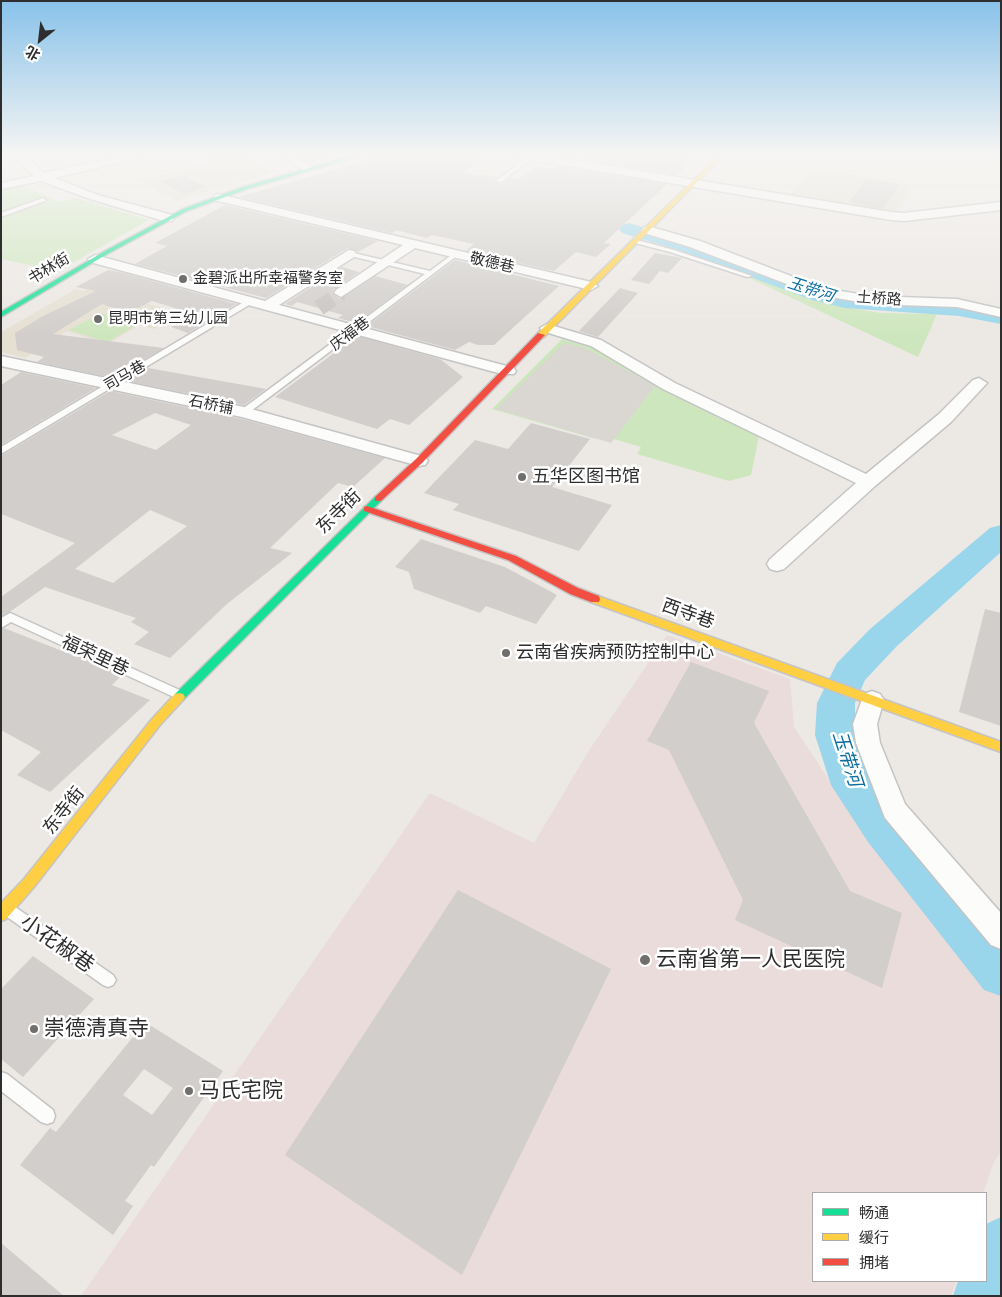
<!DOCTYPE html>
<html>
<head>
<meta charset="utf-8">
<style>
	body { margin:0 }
	#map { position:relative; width:1002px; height:1297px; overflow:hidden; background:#ece8e4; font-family:"IBM Plex Sans","Noto Sans SC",sans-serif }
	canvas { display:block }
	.frame { position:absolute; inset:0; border:2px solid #2e2e2e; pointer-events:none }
	.legend { position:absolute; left:812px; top:1192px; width:175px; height:90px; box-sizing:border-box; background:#fff; border:1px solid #ababab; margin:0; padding:6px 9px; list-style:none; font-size:15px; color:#2e2e2e }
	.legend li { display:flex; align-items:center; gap:10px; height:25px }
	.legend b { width:25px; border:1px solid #ababab }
	.north { position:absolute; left:15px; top:15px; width:50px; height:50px; -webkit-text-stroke:4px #fff; paint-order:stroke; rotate:209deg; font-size:14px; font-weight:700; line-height:20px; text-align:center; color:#2e2e2e }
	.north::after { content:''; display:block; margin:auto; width:18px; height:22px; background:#2e2e2e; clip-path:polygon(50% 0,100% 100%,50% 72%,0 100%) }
</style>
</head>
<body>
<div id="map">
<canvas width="1002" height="1297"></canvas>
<div class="frame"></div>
<ul class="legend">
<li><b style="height:6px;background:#16e098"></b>畅通</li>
<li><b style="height:6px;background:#ffcf43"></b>缓行</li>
<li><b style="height:6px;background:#f24e42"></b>拥堵</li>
</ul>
<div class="north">北</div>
</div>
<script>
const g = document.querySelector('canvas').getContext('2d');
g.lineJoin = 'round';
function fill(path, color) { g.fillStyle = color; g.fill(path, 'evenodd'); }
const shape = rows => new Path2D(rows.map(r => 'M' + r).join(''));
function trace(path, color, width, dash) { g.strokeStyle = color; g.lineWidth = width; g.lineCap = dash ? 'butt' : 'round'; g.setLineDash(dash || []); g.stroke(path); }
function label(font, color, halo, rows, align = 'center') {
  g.font = font + ' "IBM Plex Sans","Noto Sans SC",sans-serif'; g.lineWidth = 5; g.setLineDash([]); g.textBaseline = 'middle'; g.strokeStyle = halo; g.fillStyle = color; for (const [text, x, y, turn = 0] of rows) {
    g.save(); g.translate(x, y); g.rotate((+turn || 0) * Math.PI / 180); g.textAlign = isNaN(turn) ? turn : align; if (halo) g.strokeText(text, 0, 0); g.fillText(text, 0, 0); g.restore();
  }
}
fill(shape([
	[208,154,243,154,275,172,177,201,141,181,206,163,206,155],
	[813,168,913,185,894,216,788,196],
	[92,287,182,314,153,329,140,325,107,344,67,331,25,358,1,352,1,332,76,289,83,291]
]), '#e6e0d3');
fill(shape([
	[667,635,790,679,794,727,864,833,900,868,950,928,1001,995,1001,1151,993,1164,983,1193,813,1193,813,1281,956,1281,951,1296,81,1296,430,793,534,843,588,752]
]), '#e9dcdb');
fill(shape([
	[18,184,61,202,76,198,149,220,58,271,1,259,1,188],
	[737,269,811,298,844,307,881,313,937,314,918,357,734,271],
	[101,313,138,324,107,342,69,330],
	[562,339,601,350,717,417,759,436,751,475,729,481,637,454,641,447,600,435,596,439,492,409]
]), '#cee6be');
fill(shape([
	[564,343,587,349,655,386,611,443,496,409]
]), '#dad6d2');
fill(shape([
	[629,223,689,241,827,290,845,294,959,302,1001,310,1001,324,959,316,845,308,812,300,675,249,622,233,619,229,622,225,629,223],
	[1001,525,1001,552,896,647,865,680,855,703,855,735,870,778,898,816,1001,936,1001,996,984,990,868,842,831,785,815,735,817,703,837,663,870,629,990,528,1001,525],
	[1001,1217,1001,1296,953,1296,958,1281,986,1281,986,1224,1001,1217]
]), '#99d6ec');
fill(shape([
	[295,154,341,154,309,163],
	[373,154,489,154,462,173,498,177,495,180,497,184,502,184,510,178,518,179,538,166,553,169,557,166,667,184,604,243,611,244,596,257,576,252,554,271,466,251,474,244,432,235,427,238,396,230,392,233,239,197,371,159],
	[594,154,611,154,629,158,634,154,665,154,693,160,677,175,584,160],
	[182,175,206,187,184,194,159,181],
	[867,179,900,185,883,209,849,202],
	[225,205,378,241,358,252,348,248,266,298,135,264,167,246,155,243],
	[655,253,682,258,668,273,660,271,649,284,631,280],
	[455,260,559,286,494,345,478,345,469,342,455,350,367,326],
	[342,267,359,272,334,289,332,293,340,299,375,276,408,285,356,323,338,318,343,315,297,302,292,306,285,304],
	[108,270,120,272,236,304,188,333,171,327,194,314,152,301,128,313,102,304,53,334,164,348,113,378,37,362,44,357,17,350,15,333,43,316,96,291,76,287],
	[620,288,638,293,598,337,579,331],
	[357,336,440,359,463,377,409,425,390,419,377,429,275,397],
	[148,368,238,384,266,389,244,405,127,381],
	[21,372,96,388,1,445,1,385],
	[110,391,242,419,385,458,353,487,338,483,270,548,292,553,227,604,170,658,134,644,149,632,131,622,136,618,45,587,11,611,1,616,1,597,75,543,1,514,1,456],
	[155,413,191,425,156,450,112,435],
	[150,510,187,526,113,583,75,569],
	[531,423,590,439,552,487,612,505,579,551,453,510,459,504,424,493,475,440,508,449],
	[421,539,505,567,557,595,536,624,486,606,480,613,414,589,409,572,395,567],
	[985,609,1001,613,1001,726,959,712],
	[4,628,67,653,70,651,122,675,112,685,150,700,50,792,17,775,41,752,1,730,1,630],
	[691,662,769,691,754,723,850,891,902,913,882,988,735,920,743,900,669,750,647,741],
	[458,890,611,969,462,1275,285,1155],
	[33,956,94,999,23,1077,1,1059,1,989],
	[145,1022,223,1071,154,1167,151,1165,125,1201,133,1206,113,1235,20,1165,50,1128,56,1132],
	[144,1069,173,1088,152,1115,123,1095],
	[1,1243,64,1296,1,1296]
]), '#d1cecb');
trace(shape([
	[319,308,341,293]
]), '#c6c3c0', 16, [16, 8]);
const lane = shape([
	[529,156,534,157,501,182,497,182,497,180,529,156],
	[43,198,46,200,45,201,1,217,1,213,43,198],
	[637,240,674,250,752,276,747,277,670,252,635,243,635,241,637,240],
	[349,252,430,271,453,254,458,255,247,414,241,414,241,410,425,274,347,255,346,254,349,252],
	[247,300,254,302,1,454,1,447,247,300],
	[10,613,184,692,186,695,184,698,180,699,176,698,11,622,1,628,1,618,10,613],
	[8,902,113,975,116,980,113,985,108,987,103,985,3,914,1,908,3,904,8,902],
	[1,1072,7,1074,53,1110,55,1116,53,1122,47,1124,41,1122,1,1091,1,1072]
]);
const street = shape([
	[12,154,24,154,44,173,132,154,154,154,54,178,98,195,172,215,174,218,172,221,164,221,90,199,41,181,1,189,1,183,34,176,12,154],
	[278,154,291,154,315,169,309,172,305,171,278,154],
	[510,154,537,154,891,212,904,213,1001,202,1001,210,904,221,891,220,515,157,510,154],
	[218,194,591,282,598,286,591,290,415,248,341,297,334,293,336,290,403,245,214,200,214,196,218,194],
	[648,226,700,241,822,288,871,296,957,299,1001,309,1001,317,957,307,871,304,813,294,690,247,644,233,642,230,644,227,648,226],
	[349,250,354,251,356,254,354,257,279,305,514,368,516,371,514,374,502,374,90,262,88,259,95,255,265,301,349,250],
	[547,324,601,340,675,383,866,474,939,414,973,380,979,378,987,383,951,422,875,486,784,569,777,571,770,569,767,564,770,559,856,483,663,389,591,346,542,331,540,328,547,324],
	[1,356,244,407,425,457,428,461,425,465,419,466,242,417,1,366,1,356],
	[872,691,880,694,884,700,877,724,880,743,905,804,1001,913,1001,949,991,945,885,818,856,743,853,724,864,694,872,691]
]);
const fast = shape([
	[358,154,367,154,247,189,187,211,109,253,1,317,1,312,105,251,183,209,243,187,358,154],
	[378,496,381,497,381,501,183,700,175,700,173,697,175,694,375,497,378,496]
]);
const slow = shape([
	[720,154,725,154,544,337,538,337,538,333,720,154],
	[595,595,1001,742,1001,752,591,602,590,599,591,596,595,595],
	[179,693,183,694,185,697,183,700,160,725,34,887,6,919,1,921,1,903,24,879,152,719,175,694,179,693]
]);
const jam = shape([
	[538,333,545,335,422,463,381,501,375,501,375,497,416,459,538,333],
	[367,506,516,556,578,588,599,596,600,599,599,602,591,602,570,594,508,560,364,511,364,507,367,506]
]);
trace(lane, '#c5c4c5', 3);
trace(street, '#c5c4c5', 3);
trace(fast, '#c5c4c5', 3);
trace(slow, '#c5c4c5', 3);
trace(jam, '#c5c4c5', 3);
fill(lane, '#fcfcfb');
fill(street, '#fcfcfb');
fill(fast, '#16e098');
fill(slow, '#ffcf43');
fill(jam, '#f24e42');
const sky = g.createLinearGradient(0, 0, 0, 336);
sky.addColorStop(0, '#88c2ea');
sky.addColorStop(0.46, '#f6f5f3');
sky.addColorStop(1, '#f6f5f300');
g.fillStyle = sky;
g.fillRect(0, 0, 1002, 336);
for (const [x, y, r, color] of [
	[183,279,5,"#706f6e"],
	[98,319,5,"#706f6e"],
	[522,477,5,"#706f6e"],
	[506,653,5,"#706f6e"],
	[645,960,6,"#706f6e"],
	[34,1029,5,"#706f6e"],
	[189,1091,5,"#706f6e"]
]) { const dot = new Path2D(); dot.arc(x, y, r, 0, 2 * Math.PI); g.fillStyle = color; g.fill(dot); trace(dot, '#fff', 2); }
label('15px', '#2e2e2e', '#fff', [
	["敬德巷",492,263,13],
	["书林街",49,269,-31],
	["土桥路",879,299,4],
	["庆福巷",350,334,-37],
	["司马巷",125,376,-30],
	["石桥铺",211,405,11]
]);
label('15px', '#2e2e2e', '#fff', [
	["金碧派出所幸福警务室",193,279],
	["昆明市第三幼儿园",108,319]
], 'left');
label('italic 16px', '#0d6fa3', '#fff', [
	["玉带河",811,290,18]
]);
label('18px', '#2e2e2e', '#fff', [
	["五华区图书馆",532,477],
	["云南省疾病预防控制中心",516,653]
], 'left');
label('18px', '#2e2e2e', '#fff', [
	["东寺街",339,512,-44],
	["西寺巷",688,614,20],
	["福荣里巷",95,656,25],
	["东寺街",64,811,-52]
]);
label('italic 19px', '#0d6fa3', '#fff', [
	["玉带河",847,759,72]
]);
label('21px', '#2e2e2e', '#fff', [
	["小花椒巷",57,944,35]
]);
label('21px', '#2e2e2e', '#fff', [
	["云南省第一人民医院",656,960],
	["崇德清真寺",44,1029],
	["马氏宅院",199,1091]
], 'left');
</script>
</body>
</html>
